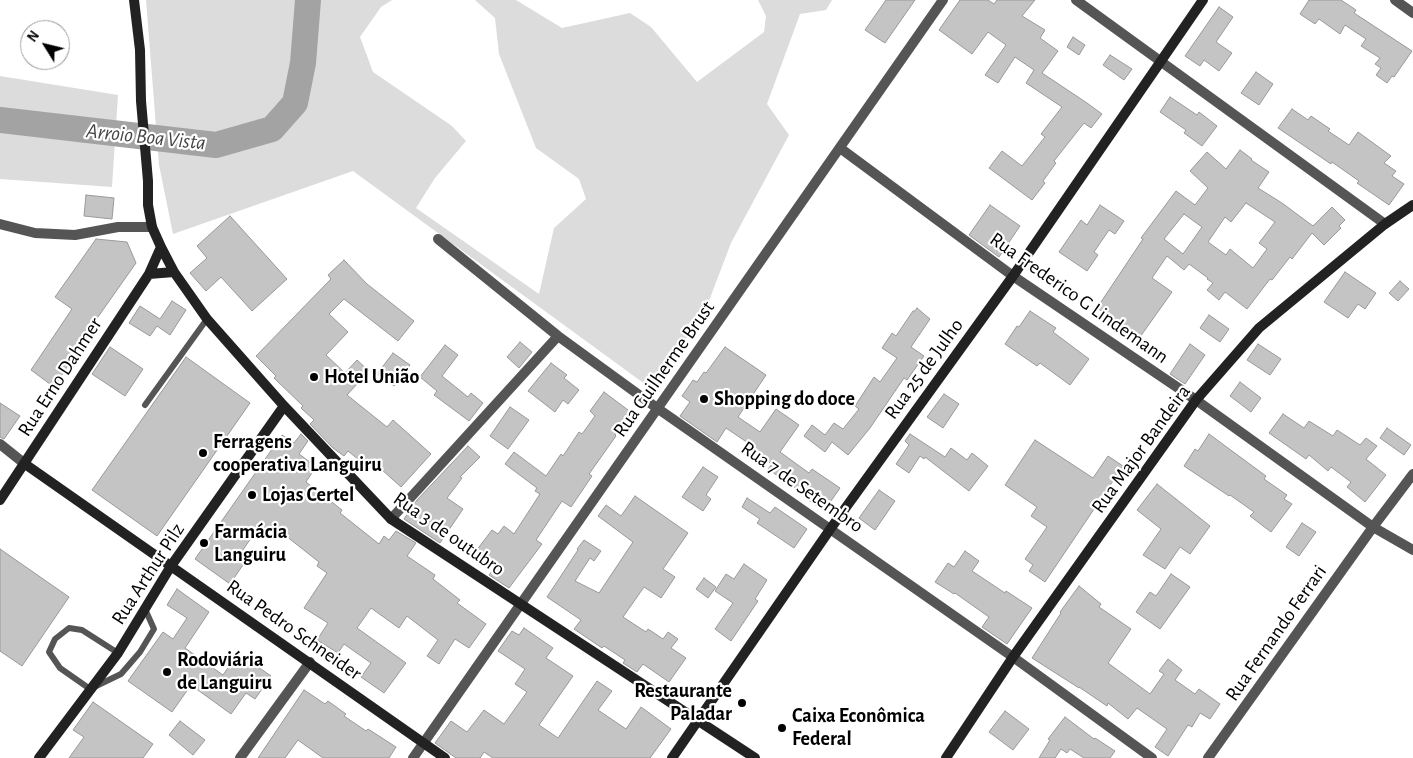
<!DOCTYPE html>
<html>
<head>
<meta charset="utf-8">
<style>
	body { margin:0 }
	#map { position:relative; width:1413px; height:758px; overflow:hidden; background:#fff; font-family:"Alegreya Sans",sans-serif }
	canvas { display:block }
	.north { position:absolute; left:20px; top:20px; width:50px; height:50px; box-sizing:border-box; background:#fff; border:1px solid #999; border-radius:50%; rotate:306deg; font-size:14px; font-weight:700; line-height:20px; text-align:center; color:#000 }
	.north::after { content:''; display:block; margin:auto; width:18px; height:22px; background:#000; clip-path:polygon(50% 0,100% 100%,50% 72%,0 100%) }
</style>
</head>
<body>
<div id="map">
<canvas width="1413" height="758"></canvas>
<div class="north">N</div>
</div>
<script>
const g = document.querySelector('canvas').getContext('2d');
g.lineJoin = 'round';
function fill(path, color) { g.fillStyle = color; g.fill(path, 'evenodd'); }
const shape = rows => new Path2D(rows.map(r => 'M' + r).join(''));
function trace(path, color, width, dash) { g.strokeStyle = color; g.lineWidth = width; g.lineCap = dash ? 'butt' : 'round'; g.setLineDash(dash || []); g.stroke(path); }
function label(font, color, halo, rows, align = 'center') {
  g.font = font + ' "Alegreya Sans",sans-serif'; g.lineWidth = 4.5; g.setLineDash([]); g.textBaseline = 'middle'; g.strokeStyle = halo; g.fillStyle = color; for (const [text, x, y, turn = 0] of rows) {
    g.save(); g.translate(x, y); g.rotate((+turn || 0) * Math.PI / 180); g.textAlign = isNaN(turn) ? turn : align; if (halo) g.strokeText(text, 0, 0); g.fillText(text, 0, 0); g.restore();
  }
}
fill(shape([
	[146,0,392,0,381,7,360,37,373,72,452,126,466,141,435,178,416,208,539,294,554,228,586,199,579,179,536,148,499,54,495,18,475,0,516,0,562,28,630,13,651,27,697,82,764,32,766,16,758,0,832,0,826,10,800,14,767,104,789,135,731,243,707,306,653,390,353,171,173,234,159,165],
	[0,76,118,95,112,187,0,179]
]), '#dcdcdc');
trace(shape([
	[0,120,216,145,272,129,295,103,303,63,308,0]
]), '#a3a3a3', 26);
const building = shape([
	[886,0,915,0,885,43,865,30,886,0],
	[960,0,988,0,994,4,997,0,1035,0,1022,16,1045,30,1040,38,1058,51,1042,73,1087,103,1102,114,1091,128,1084,123,1054,161,1056,163,1043,181,1045,183,1032,200,989,168,1002,151,1022,166,1045,137,1041,134,1062,107,1026,83,1034,70,1015,57,998,83,985,75,1006,45,988,32,972,54,939,30,960,0],
	[1309,0,1341,0,1356,10,1354,13,1412,51,1394,77,1392,76,1387,83,1376,75,1381,68,1375,64,1380,58,1361,46,1366,39,1345,25,1340,34,1319,19,1315,24,1300,14,1309,0],
	[1219,7,1233,17,1216,42,1232,53,1219,71,1204,60,1200,66,1185,56,1219,7],
	[1073,37,1085,45,1079,55,1067,47,1073,37],
	[1110,55,1132,69,1124,80,1103,65,1110,55],
	[1256,72,1273,84,1259,105,1241,93,1256,72],
	[1170,97,1197,115,1199,112,1217,126,1202,146,1184,133,1186,130,1160,112,1170,97],
	[1292,109,1308,120,1311,116,1330,129,1328,131,1349,145,1358,132,1391,156,1384,163,1396,171,1392,176,1404,184,1389,205,1357,183,1359,181,1332,162,1331,164,1278,128,1292,109],
	[1240,150,1252,159,1251,160,1269,172,1258,188,1282,203,1313,226,1332,207,1345,220,1339,226,1341,228,1324,245,1312,233,1292,259,1290,257,1272,280,1270,279,1247,309,1225,292,1219,300,1207,290,1213,283,1207,279,1208,278,1189,264,1184,270,1167,256,1152,278,1172,292,1140,337,1116,319,1115,320,1097,308,1143,239,1141,238,1176,191,1195,205,1208,188,1190,171,1207,152,1226,169,1240,150],
	[1246,203,1275,222,1259,243,1267,249,1253,268,1230,249,1226,255,1208,242,1225,217,1231,222,1246,203],
	[1184,214,1202,227,1183,254,1164,239,1184,214],
	[86,195,114,198,112,219,84,216,86,195],
	[990,205,1020,226,999,257,969,235,990,205],
	[1100,205,1124,221,1115,234,1109,230,1094,252,1098,255,1087,271,1059,252,1081,220,1087,225,1100,205],
	[230,216,287,279,252,311,221,277,206,291,190,273,207,258,197,246,230,216],
	[96,239,127,242,136,263,81,341,83,342,54,387,31,370,72,309,55,297,96,239],
	[344,260,367,284,414,321,398,341,344,299,329,314,348,332,326,355,345,373,357,360,369,371,347,395,387,427,393,420,431,454,401,487,381,469,378,473,360,458,359,460,348,451,344,456,333,448,310,424,314,420,301,408,303,406,274,378,276,376,256,356,331,279,328,275,344,260],
	[1345,272,1376,293,1365,309,1358,304,1348,318,1324,302,1345,272],
	[1400,281,1409,289,1398,301,1389,293,1400,281],
	[172,301,186,310,170,335,157,326,150,336,129,323,140,306,160,319,172,301],
	[917,308,930,319,911,347,924,356,907,380,904,378,870,428,848,455,832,442,825,452,804,436,812,425,825,435,834,423,843,429,859,409,855,406,874,377,880,382,897,358,882,348,892,333,896,336,913,311,915,311,917,308],
	[1030,311,1056,328,1053,332,1089,359,1070,385,1040,363,1037,366,1005,344,1017,326,1019,327,1030,311],
	[1209,315,1229,329,1220,342,1200,328,1209,315],
	[520,342,532,352,519,368,507,357,520,342],
	[1190,344,1205,355,1185,384,1170,374,1190,344],
	[1258,344,1281,359,1270,375,1247,360,1258,344],
	[445,345,458,355,442,376,468,397,471,393,483,403,469,421,434,395,437,391,420,377,445,345],
	[110,347,143,369,125,396,92,374,110,347],
	[725,347,766,375,738,417,760,432,776,409,799,425,780,452,809,473,812,469,840,488,824,511,807,499,808,497,768,469,772,464,748,448,751,445,726,428,717,442,680,416,690,402,682,396,693,380,697,382,704,372,706,373,725,347],
	[393,353,410,365,394,386,377,374,393,353],
	[186,357,250,403,157,536,92,490,186,357],
	[551,363,567,375,564,378,579,390,568,404,563,400,555,412,528,391,551,363],
	[1240,382,1261,398,1251,412,1230,396,1240,382],
	[604,392,632,413,615,435,616,436,589,474,592,476,571,507,562,501,536,540,542,544,509,588,489,575,496,566,476,551,492,530,498,534,504,526,514,534,540,494,535,491,537,488,505,464,514,452,546,476,561,454,563,456,579,432,582,434,595,416,590,411,604,392],
	[944,394,959,404,943,428,927,417,944,394],
	[0,403,20,416,4,439,0,437,0,403],
	[510,407,529,420,508,449,490,436,510,407],
	[1283,414,1304,428,1309,421,1333,436,1337,430,1360,445,1366,438,1377,446,1366,459,1386,475,1365,502,1347,487,1351,482,1331,467,1328,471,1309,455,1306,459,1269,433,1283,414],
	[1387,428,1411,445,1404,455,1380,438,1387,428],
	[301,434,308,441,299,454,318,468,315,468,306,482,342,510,340,513,379,544,384,536,389,540,396,531,416,543,407,556,435,575,433,579,460,600,457,603,486,624,469,648,455,639,439,664,427,656,438,640,407,616,399,628,371,608,357,628,406,663,384,693,361,677,371,663,344,644,338,653,317,640,328,623,304,608,327,573,317,566,319,562,272,525,266,534,258,528,240,554,247,559,230,584,195,559,282,435,294,443,301,434],
	[910,434,945,457,951,448,967,460,972,453,988,466,969,491,925,457,924,459,920,456,909,473,896,464,909,445,905,441,910,434],
	[1209,434,1266,476,1264,479,1287,495,1284,499,1292,504,1271,532,1250,516,1254,512,1230,495,1229,496,1184,466,1195,449,1198,451,1209,434],
	[1035,440,1093,478,1108,456,1123,466,1045,582,1029,571,1033,565,1025,559,1047,527,1031,516,1037,507,1005,485,1035,440],
	[468,446,480,457,460,477,462,478,447,498,463,509,440,543,404,519,417,500,468,446],
	[703,467,718,477,706,495,711,499,703,511,682,497,703,467],
	[1157,484,1210,526,1190,554,1180,547,1165,569,1143,555,1161,529,1137,510,1157,484],
	[879,490,895,501,875,530,859,518,879,490],
	[635,496,688,533,663,569,675,577,661,598,644,587,623,617,646,632,648,629,663,639,668,632,678,639,671,648,686,658,669,682,643,664,637,672,623,663,625,660,604,646,602,648,574,629,581,620,547,597,578,550,577,549,584,540,601,551,594,561,590,558,575,581,599,593,633,542,598,516,606,505,621,516,635,496],
	[747,498,770,513,775,507,807,529,794,548,757,523,760,519,742,507,747,498],
	[1302,523,1316,532,1299,556,1286,547,1302,523],
	[0,549,69,597,22,666,0,651,0,549],
	[965,551,979,561,972,571,1005,593,1006,591,1032,608,1007,644,982,627,989,617,955,593,954,594,935,582,948,563,954,567,965,551],
	[744,564,767,580,755,599,758,601,731,641,715,629,733,603,715,591,726,574,734,579,744,564],
	[1171,574,1190,587,1160,629,1136,612,1150,592,1156,596,1171,574],
	[704,578,716,587,708,598,696,589,704,578],
	[1079,586,1101,604,1099,607,1131,629,1108,663,1150,694,1164,674,1159,671,1168,659,1182,670,1175,680,1195,694,1199,689,1220,704,1210,719,1200,713,1192,727,1188,725,1168,756,1155,747,1167,729,1137,708,1128,719,1108,703,1107,706,1079,687,1079,688,1032,658,1061,613,1060,612,1079,586],
	[177,589,209,612,185,648,223,675,238,653,271,676,255,699,246,693,231,714,191,685,172,712,128,681,163,632,173,639,187,618,167,605,177,589],
	[524,628,553,648,546,658,573,676,539,725,558,738,597,681,612,691,598,710,626,729,641,707,671,729,650,758,493,758,484,752,480,758,456,758,435,743,451,721,467,732,484,710,504,724,527,692,515,684,525,669,498,651,512,631,519,635,524,628],
	[304,690,325,704,328,701,346,714,344,716,366,731,368,729,396,747,389,758,323,758,298,740,285,758,258,758,304,690],
	[93,702,153,744,143,758,69,758,84,737,73,730,93,702],
	[1005,711,1029,729,1013,750,989,732,1005,711],
	[1065,717,1094,739,1095,738,1115,751,1110,758,1084,758,1070,749,1067,753,1061,749,1055,758,1039,758,1050,740,1048,739,1065,717],
	[180,721,205,740,193,755,169,735,180,721]
]);
fill(building, '#c4c4c4');
trace(building, '#999', 1);
trace(shape([
	[145,405,207,319],
	[118,653,82,630,69,628,55,639,49,652,60,668,90,689,121,674,140,652,154,629,145,609]
]), '#555', 6);
trace(shape([
	[1076,0,1385,224],
	[1395,0,1413,13],
	[840,148,1013,276,1196,400,1373,527,1208,758],
	[0,224,35,233,75,235,118,227,152,227],
	[438,239,558,336,657,408,1013,657,1152,758],
	[0,444,25,464],
	[1413,474,1373,527,1413,550],
	[391,519,558,336],
	[240,758,310,662],
	[413,758,943,0]
]), '#555', 10);
trace(shape([
	[134,0,140,50,141,101,148,181,148,205,152,227,161,247,174,272],
	[149,274,174,272,207,319,284,406,391,519,755,758],
	[25,464,445,758],
	[0,500,149,274,161,247],
	[39,758,118,653,171,566,284,406],
	[672,758,831,528,1013,276,1203,0],
	[946,758,1013,657,1196,400,1259,328,1385,224,1413,205]
]), '#222', 10);
for (const [x, y, r, color] of [
	[314,377,5,"#000"],
	[704,399,5,"#000"],
	[203,453,5,"#000"],
	[252,495,5,"#000"],
	[204,543,5,"#000"],
	[167,672,5,"#000"],
	[742,703,5,"#000"],
	[782,728,5,"#000"]
]) { const dot = new Path2D(); dot.arc(x, y, r, 0, 2 * Math.PI); g.fillStyle = color; g.fill(dot); trace(dot, '#fff', 2); }
label('20px', '#000', '#fff', [
	["Rua Frederico G Lindemann",1079,298,35],
	["Rua Guilherme Brust",664,369,-55],
	["Rua 25 de Julho",924,369,-54],
	["Rua Erno Dahmer",60,377,-57],
	["Rua Major Bandeira",1141,449,-54],
	["Rua 7 de Setembro",802,487,35],
	["Rua 3 de outubro",449,534,35],
	["Rua Arthur Pilz",148,574,-57],
	["Rua Pedro Schneider",294,630,35],
	["Rua Fernando Ferrari",1276,633,-55]
]);
label('bold 20px', '#000', '#fff', [
	["Hotel União",324,377],
	["Shopping do doce",714,399],
	["Ferragens",213,442],
	["cooperativa Languiru",213,465],
	["Lojas Certel",262,495],
	["Farmácia",214,532],
	["Languiru",214,555],
	["Rodoviária",177,660],
	["de Languiru",177,683],
	["Restaurante",732,691,"right"],
	["Paladar",732,714,"right"],
	["Caixa Econômica",792,716],
	["Federal",792,739]
], 'left');
label('italic 21px', '#444', '#fff', [
	["Arroio Boa Vista",146,137,6]
]);
</script>
</body>
</html>
